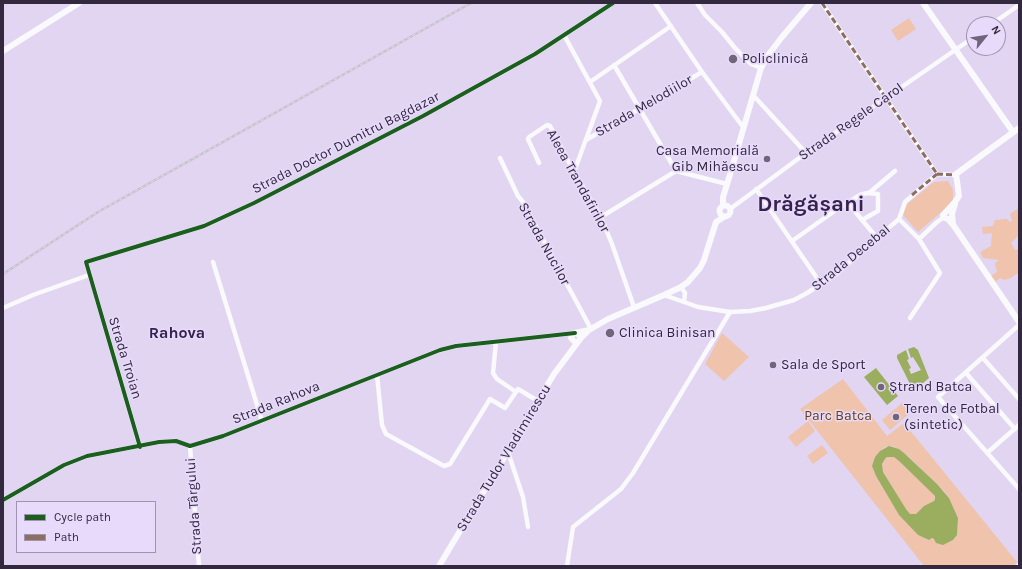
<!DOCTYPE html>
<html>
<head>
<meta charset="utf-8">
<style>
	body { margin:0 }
	#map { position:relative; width:1022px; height:569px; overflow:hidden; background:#e1d5f2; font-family:Karla,sans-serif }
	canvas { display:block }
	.frame { position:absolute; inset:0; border:4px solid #32293e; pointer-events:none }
	.legend { position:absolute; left:16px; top:501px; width:140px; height:52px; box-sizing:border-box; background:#e7dafb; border:1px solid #9f93af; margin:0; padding:5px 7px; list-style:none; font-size:12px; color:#32293e }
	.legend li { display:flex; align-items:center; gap:8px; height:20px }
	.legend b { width:20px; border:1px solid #9f93af }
	.north { position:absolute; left:966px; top:16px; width:40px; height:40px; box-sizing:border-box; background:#e7dafb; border:1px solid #9f93af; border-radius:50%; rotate:60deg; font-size:11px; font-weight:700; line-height:16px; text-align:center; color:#32293e }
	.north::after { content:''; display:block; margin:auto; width:14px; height:18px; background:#6f657d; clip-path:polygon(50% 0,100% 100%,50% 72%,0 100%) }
</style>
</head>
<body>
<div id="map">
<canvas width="1022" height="569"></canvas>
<div class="frame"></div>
<ul class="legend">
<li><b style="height:5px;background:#1b5e20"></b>Cycle path</li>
<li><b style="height:5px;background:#8d6e63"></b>Path</li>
</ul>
<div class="north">N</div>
</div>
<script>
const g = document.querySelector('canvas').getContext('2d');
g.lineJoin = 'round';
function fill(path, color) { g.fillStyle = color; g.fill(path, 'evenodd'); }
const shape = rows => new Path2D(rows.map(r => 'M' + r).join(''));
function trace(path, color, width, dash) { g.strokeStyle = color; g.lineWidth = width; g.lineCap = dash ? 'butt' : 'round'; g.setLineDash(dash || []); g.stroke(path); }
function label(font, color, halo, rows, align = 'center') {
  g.font = font + ' Karla,sans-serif'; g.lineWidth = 3; g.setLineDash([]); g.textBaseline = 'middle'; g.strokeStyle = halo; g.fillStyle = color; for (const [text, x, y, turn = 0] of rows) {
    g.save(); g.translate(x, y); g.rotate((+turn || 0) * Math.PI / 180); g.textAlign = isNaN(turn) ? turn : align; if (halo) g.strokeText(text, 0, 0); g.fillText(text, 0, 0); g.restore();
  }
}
fill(shape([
	[909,18,916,29,898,41,891,30],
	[948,181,953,190,953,199,946,208,918,232,903,215,907,204,934,182],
	[1019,208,1019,235,1011,243,1015,250,1019,249,1019,272,1011,278,1004,280,1000,278,995,282,991,276,997,272,995,263,999,260,983,258,980,252,991,246,992,233,983,234,982,227,993,226,995,220,1007,219,1010,222,1012,221,1010,214],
	[722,333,749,357,724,381,705,364],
	[843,379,887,436,904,423,1017,562,1013,566,924,566,800,409],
	[892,446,899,449,909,457,944,491,949,498,958,518,957,535,953,540,950,542,935,540,932,538,929,540,918,535,899,515,882,486,876,476,872,466,875,457,880,451,885,447],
	[902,403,910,413,890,430,882,420],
	[808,421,815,431,796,447,788,437],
	[822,445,828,453,813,464,807,456],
	[887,457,894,457,899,461,935,496,934,501,922,508,916,514,910,514,906,509,883,472,882,464]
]), '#efc3ac');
fill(shape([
	[914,347,918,350,929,378,923,383,913,388,911,386,897,358,897,355,906,350,909,359,907,360,911,368,909,369,911,374,921,370,913,357,911,358,908,349],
	[876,368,898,396,887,405,864,377],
	[889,446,899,449,904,453,937,484,949,498,958,518,957,535,953,540,943,545,936,543,934,539,932,538,929,540,918,535,899,515,876,476,872,466,875,457,880,451],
	[887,457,894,457,899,461,935,496,935,499,934,501,924,506,916,514,910,514,906,509,883,472,882,464,885,459]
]), '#9bad5e');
trace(shape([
	[655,3,702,72,743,127],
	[697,3,705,15,722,32,735,48,751,64,761,68],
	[822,3,937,174],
	[992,24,1019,5],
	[564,35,600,101,574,172],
	[614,65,676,171,727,184],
	[590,82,671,26],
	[753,95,806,153],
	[586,140,702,72],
	[500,158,518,196,523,202,591,329],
	[539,163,528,139,529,137,547,125,550,126,574,172,601,217,612,244,634,307],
	[937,174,955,175],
	[756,189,821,284],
	[869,193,895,171],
	[848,203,877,238],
	[730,209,806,153,974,37],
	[601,217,676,171],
	[899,219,919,239,940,273,910,318],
	[919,239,937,222,944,217],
	[792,241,836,210,860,195,867,193,878,194,878,211,862,220],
	[213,262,262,421],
	[681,287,685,293,684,302],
	[664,295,698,307,730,312,750,311,766,308,794,300,807,293,835,275,877,238,899,219,905,202,937,174],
	[3,308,33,295,89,275],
	[1019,325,938,397,1019,489],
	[496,342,493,373,497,379,516,392],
	[983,358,1019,399],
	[966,373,1015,429],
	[377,375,382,425,386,434,444,466,450,464,490,399,505,408,518,389,538,401],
	[190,446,199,566],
	[140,447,86,262,204,226,254,203,423,116,535,54,613,3],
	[508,452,523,497,528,527],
	[987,453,1019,425],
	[3,500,64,465,87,456,159,442,176,441,190,446,223,436,440,350,456,346,575,333],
	[567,566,573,527,621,489,633,473,730,312],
	[1018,566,1019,565]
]), '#faf9fd', 4.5);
trace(shape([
	[923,3,1013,132],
	[3,51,79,3],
	[1019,128,956,174,959,196,955,202,943,215,945,218,948,219,954,226,1019,322],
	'719.5 211a5.5 5.5 0 1 1 11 0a5.5 5.5 0 1 1-11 0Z',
	[723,206,723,197,729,178,761,68,769,54,782,37,811,3],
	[953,224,952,214,955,204],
	[576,333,579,335,581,338,578,342,575,342,571,338,573,334,575,333,589,330],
	[580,339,589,330,608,319,664,295,681,287,688,282,700,268,704,260,716,222,724,217],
	[439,566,554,374,578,342]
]), '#faf9fd', 6);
const rail = shape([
	[3,274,98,212,471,3]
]);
trace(rail, '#c7c3cb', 2.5);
trace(rail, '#e7dafb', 1, [3]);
trace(shape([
	[822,3,937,174],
	[937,174,955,175],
	[912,195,937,174]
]), '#8d6e63', 3, [6, 3]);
trace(shape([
	[140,447,86,262,204,226,254,203,423,116,535,54,613,3],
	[3,500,64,465,87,456,159,442,176,441,190,446,223,436,440,350,456,346,575,333]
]), '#1b5e20', 4);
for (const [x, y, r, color] of [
	[733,59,5,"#6f657d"],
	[767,159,4,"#6f657d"],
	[610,333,5,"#6f657d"],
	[773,365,4,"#6f657d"],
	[881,387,4,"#6f657d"],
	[896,417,4,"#6f657d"]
]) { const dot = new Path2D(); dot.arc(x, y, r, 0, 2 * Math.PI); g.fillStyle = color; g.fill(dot); trace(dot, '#e7dafb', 1.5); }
label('14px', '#32293e', '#e7dafb', [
	["Policlinică",742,59],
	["Casa Memorială",759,151,"right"],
	["Gib Mihăescu",759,167,"right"],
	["Clinica Binisan",619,333],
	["Sala de Sport",781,365],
	["Ștrand Batca",889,387],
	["Teren de Fotbal",904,409],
	["(sintetic)",904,425]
], 'left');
label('14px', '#32293e', '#e7dafb', [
	["Strada Melodiilor",644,106,-30],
	["Strada Regele Carol",851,122,-35],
	["Strada Doctor Dumitru Bagdazar",346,143,-27],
	["Aleea Trandafirilor",578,181,61],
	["Strada Nucilor",544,244,61],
	["Strada Decebal",851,258,-39],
	["Strada Troian",125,358,73],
	["Strada Rahova",276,403,-22],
	["Strada Tudor Vladimirescu",504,458,-59],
	["Strada Târgului",194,506,-94]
]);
label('14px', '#64401b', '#e7dafb', [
	["Parc Batca",838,416]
]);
label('bold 16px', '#36224d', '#e7dafb', [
	["Rahova",177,333]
]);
label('bold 22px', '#36224d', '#e7dafb', [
	["Drăgășani",811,205]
]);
</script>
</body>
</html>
